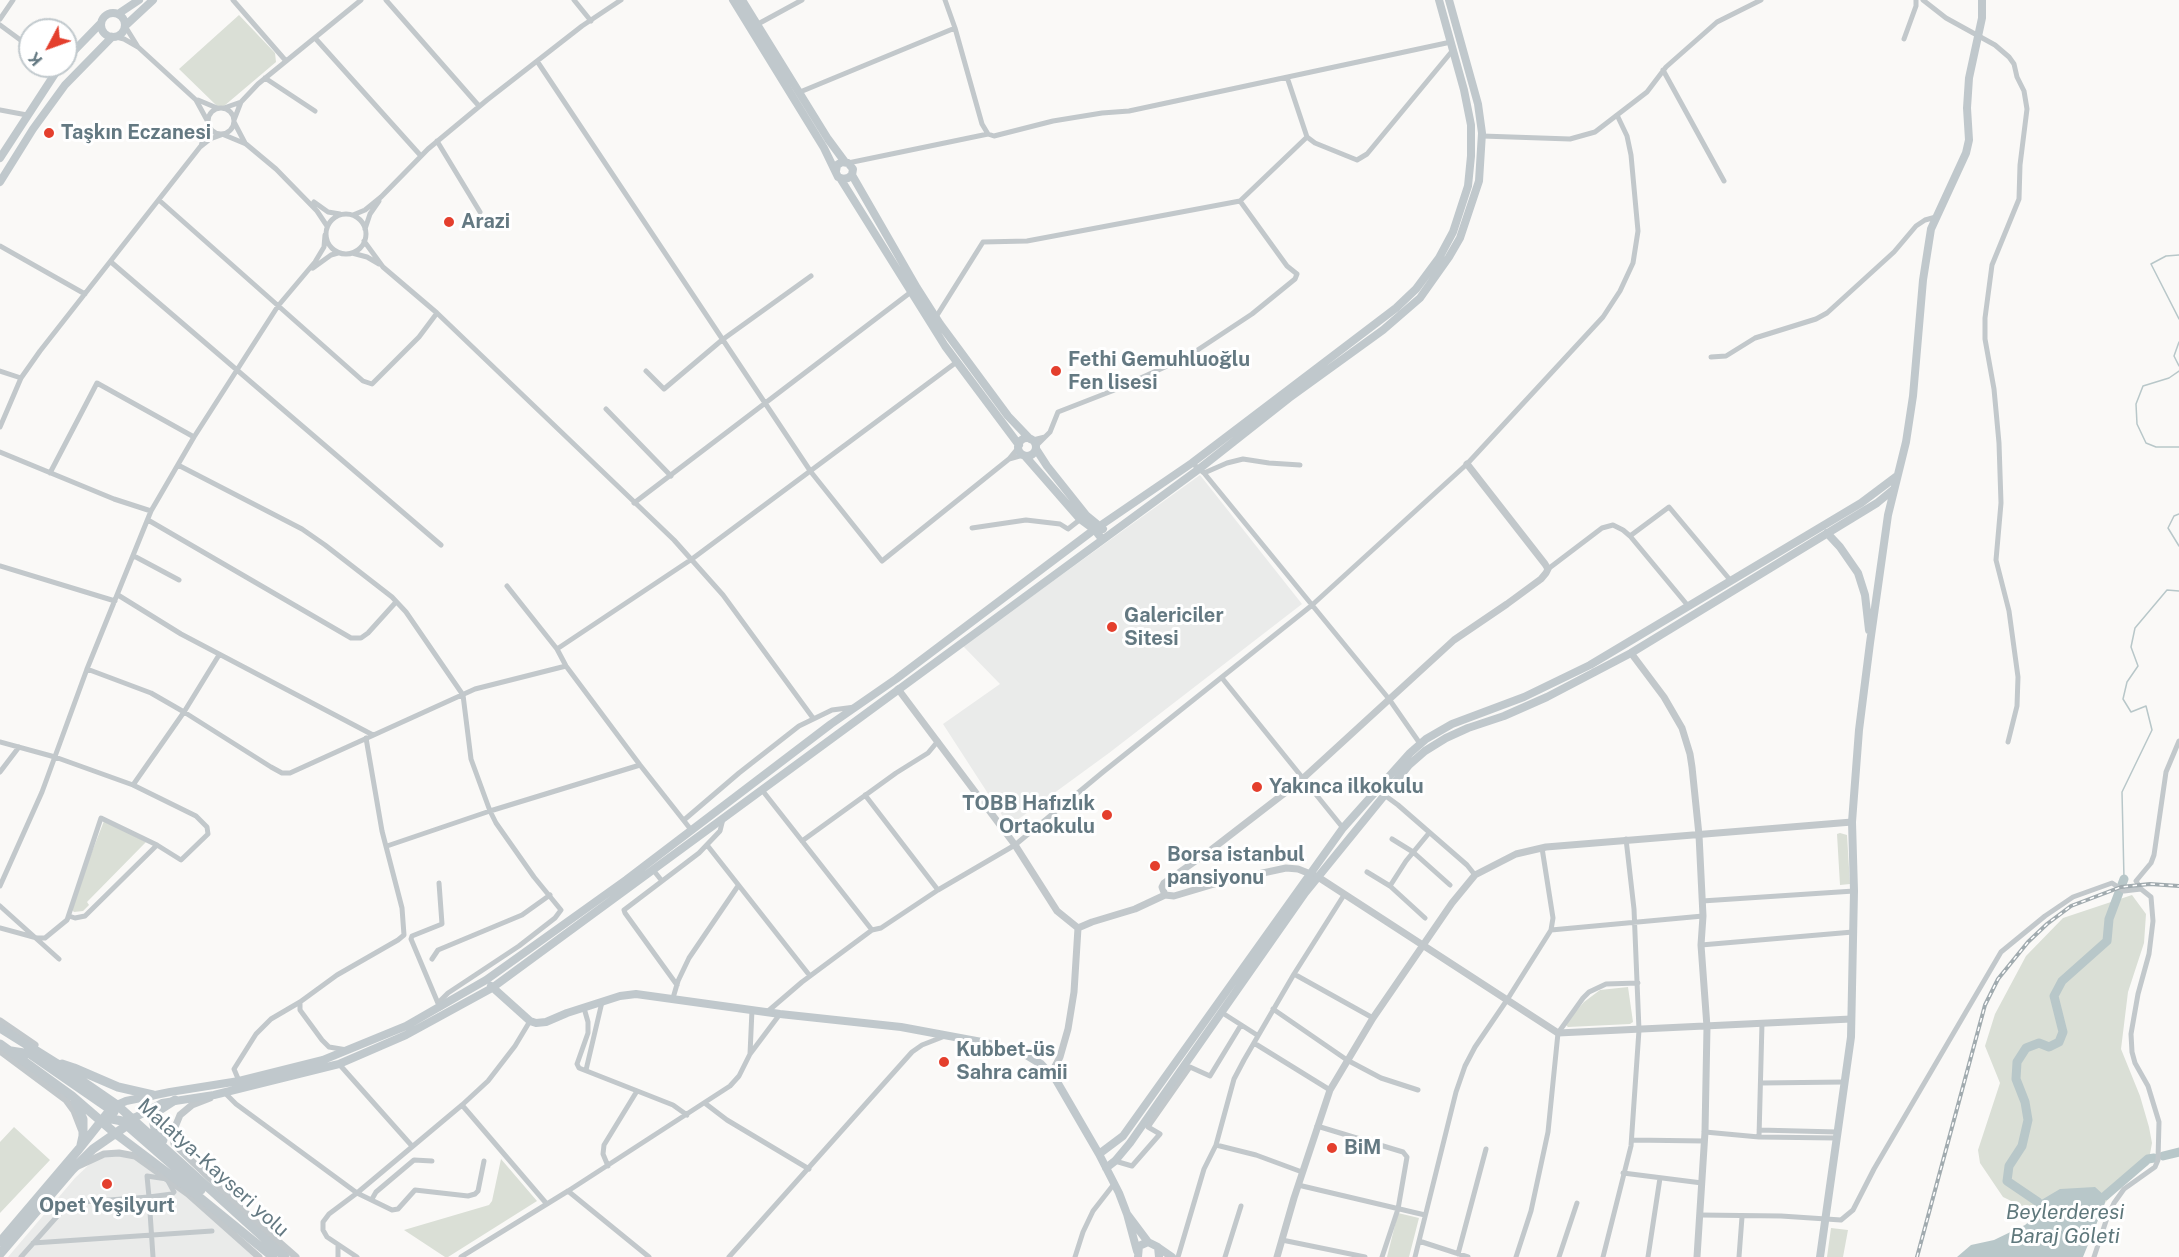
<!DOCTYPE html>
<html>
<head>
<meta charset="utf-8">
<style>
	body { margin:0 }
	#map { position:relative; width:2179px; height:1257px; overflow:hidden; background:#faf9f7; font-family:"Public Sans",sans-serif }
	canvas { display:block }
	.north { position:absolute; left:18px; top:18px; width:60px; height:60px; box-sizing:border-box; background:#fff; border:2px solid #c1c9cd; border-radius:50%; rotate:229deg; font-size:16px; font-weight:700; line-height:24px; text-align:center; color:#647982 }
	.north::after { content:''; display:block; margin:auto; width:21px; height:27px; background:#e43f2d; clip-path:polygon(50% 0,100% 100%,50% 72%,0 100%) }
</style>
</head>
<body>
<div id="map">
<canvas width="2179" height="1257"></canvas>
<div class="north">K</div>
</div>
<script>
const g = document.querySelector('canvas').getContext('2d');
g.lineJoin = 'round';
function fill(path, color) { g.fillStyle = color; g.fill(path, 'evenodd'); }
const shape = rows => new Path2D(rows.map(r => 'M' + r).join(''));
function trace(path, color, width, dash) { g.strokeStyle = color; g.lineWidth = width; g.lineCap = dash ? 'butt' : 'round'; g.setLineDash(dash || []); g.stroke(path); }
function label(font, color, halo, rows, align = 'center') {
  g.font = font + ' "Public Sans",sans-serif'; g.lineWidth = 6; g.setLineDash([]); g.textBaseline = 'middle'; g.strokeStyle = halo; g.fillStyle = color; for (const [text, x, y, turn = 0] of rows) {
    g.save(); g.translate(x, y); g.rotate((+turn || 0) * Math.PI / 180); g.textAlign = isNaN(turn) ? turn : align; if (halo) g.strokeText(text, 0, 0); g.fillText(text, 0, 0); g.restore();
  }
}
fill(shape([
	[1200,475,1302,604,1109,753,1009,826,943,724,1000,684,963,646],
	[119,1155,133,1158,174,1185,256,1257,8,1257,75,1178,95,1159,105,1156]
]), '#eaebea');
fill(shape([
	[239,15,275,53,276,62,224,106,217,106,179,69],
	[104,821,146,842,87,902,89,905,83,911,74,912,70,908],
	[1840,833,1847,835,1850,884,1840,885,1837,834],
	[2132,895,2146,914,2144,943,2128,992,2121,1049,2140,1096,2149,1127,2152,1143,2148,1165,2124,1181,2105,1203,2105,1196,2038,1214,2003,1197,1980,1163,1978,1150,2000,1083,1985,1046,1995,1014,2026,956,2063,918],
	[1628,987,1633,1022,1630,1024,1568,1027,1565,1024,1584,1002,1600,990],
	[14,1127,50,1160,0,1213,0,1142],
	[501,1159,537,1201,448,1257,445,1257,404,1230,489,1205,492,1201],
	[1398,1213,1419,1218,1409,1257,1387,1257],
	[1831,1228,1848,1230,1843,1257,1827,1257]
]), '#dadfd6');
fill(shape([
	[2095,1187,2105,1196,2105,1203,2083,1257,1957,1257,1971,1245,1994,1240,2025,1225,2038,1214,2038,1202,2060,1189]
]), '#b8c7c9');
trace(shape([
	[2179,255,2166,256,2151,264,2179,319],
	[2179,342,2174,356,2179,366],
	[2179,371,2169,378,2143,386,2136,404,2137,424,2146,443,2156,447,2179,447],
	[2179,514,2174,516,2168,528,2179,546],
	[2124,879,2122,792,2152,730,2146,706,2131,712,2123,699,2127,682,2138,666,2131,647,2135,628,2167,590,2179,591]
]), '#b8c7c9', 1.5);
trace(shape([
	[2163,1156,2179,1152],
	[2105,1196,2148,1159,2154,1158],
	[2038,1202,2007,1181,2009,1166,2022,1146,2028,1120,2025,1102,2016,1079,2017,1062,2026,1048,2039,1043,2049,1047,2059,1042,2063,1032,2054,996,2062,981,2107,941,2109,919,2124,879]
]), '#b8c7c9', 9);
trace(shape([
	[233,0,286,61],
	[386,0,479,106],
	[574,0,591,21],
	[1923,0,1946,18,1995,45,2009,57,2014,64,2017,77,2024,91,2027,109,2020,165,2019,199,1992,265,1985,318,1985,339,1994,389,1999,443,2001,503,1996,560,2009,611,2018,677,2017,706,2008,742],
	[0,19,13,0],
	[758,24,802,0],
	[0,25,30,47],
	[955,28,982,124,988,134,994,136,1053,121,1102,113,1129,111,1451,42],
	[116,37,124,39,138,47,125,26],
	[315,38,421,156],
	[1904,39,1916,6,1916,0],
	[138,47,196,100,208,122],
	[537,61,811,472,882,561,1009,459],
	[1663,70,1724,181],
	[1287,77,1307,137,1315,143,1357,160,1367,154,1453,50],
	[265,78,315,111],
	[800,92,955,28,945,0],
	[198,100,217,108],
	'208 121a13 13 0 1 1 26 0a13 13 0 1 1-26 0Z',
	[224,108,241,102],
	[0,110,27,115],
	[234,120,241,102,258,84,361,0],
	[234,122,245,143],
	[222,134,246,144,276,169,317,211,327,226],
	[1482,136,1570,139,1595,132,1647,92,1666,67,1717,22,1761,0],
	[437,141,480,212],
	[201,146,208,124],
	[848,163,988,134],
	[160,201,363,381,372,384,419,337,437,313],
	[314,202,328,212,340,214],
	'326 234a20 20 0 1 1 40 0a20 20 0 1 1-40 0Z',
	[353,215,365,210,381,197,428,149,487,100,582,26,621,0],
	[365,229,370,214,379,201],
	[364,241,383,267,437,313,674,540,723,595,813,718],
	[0,246,85,294],
	[352,253,367,257,379,264],
	[111,262,441,545],
	[313,268,331,255,338,253],
	[936,317,983,242,1027,241,1240,201,1307,137],
	[1711,357,1726,356,1755,338,1816,319,1827,313,1894,252,1916,226,1925,220,1936,217],
	[0,371,21,378],
	[646,371,664,389,722,340,811,276],
	[606,409,671,476],
	[0,427,21,378,40,351,200,147,210,139,221,135],
	[1033,440,1045,437],
	[1036,446,1050,432,1058,412,1112,391,1187,357,1252,314,1295,279,1297,274,1287,266,1240,201],
	[1018,448,1009,459,1023,455],
	[0,452,114,499,151,511],
	[1192,463,1204,473,1227,463,1243,459,1269,463,1300,465],
	[178,465,302,529,325,545,392,597,406,612,463,695,471,759,490,811,496,823,534,877,561,910,555,918,519,946,448,993,441,1000,441,1006],
	[50,473,97,383,194,437],
	[1204,473,1389,699,1421,745],
	[634,503,911,292],
	[148,520,351,638,361,638,368,633,396,602],
	[972,528,1026,520,1060,524,1068,529,1082,518],
	[1630,536,1669,507,1731,581],
	[134,556,179,580],
	[0,566,115,601],
	[1548,569,1602,528,1613,525,1623,530,1630,536,1689,607],
	[507,586,557,649,566,666,640,765,692,831],
	[118,595,181,634,373,735],
	[557,649,692,559,954,364],
	[87,669,151,693,184,712,271,767,282,773,290,773,475,689,566,666],
	[1222,678,1343,828],
	[0,742,55,757,133,785,184,712,219,655],
	[0,772,19,747],
	[762,790,872,930],
	[1383,794,1398,805,1467,865,1475,875],
	[865,795,938,890],
	[684,820,739,773,799,726,832,710,855,707],
	[1392,839,1413,852,1450,885],
	[802,841,896,773,928,753,938,741],
	[707,845,810,976],
	[387,846,490,811,640,765],
	[654,871,662,881],
	[1367,872,1390,886,1425,918],
	[439,883,442,924,412,936,411,939,440,1008],
	[0,886,42,792,87,669,151,511,194,437,278,306,315,262,324,247,325,235],
	[1390,886,1406,861,1429,833],
	[1702,901,1854,891],
	[0,906,59,959],
	[67,920,69,916,75,918,85,916,157,845,181,860,208,834,207,827,196,816,133,785],
	[0,928,37,938,45,938,67,920,101,818,157,845],
	[1551,930,1703,916],
	[1701,945,1853,932],
	[432,959,438,950,522,915,550,895],
	[1294,974,1373,1018],
	[677,985,625,913,624,910,699,853,720,831,723,819],
	[673,998,678,981,689,958,738,886],
	[584,1008,588,1022,588,1033,577,1064,579,1068,673,1105,687,1115],
	[1273,1009,1347,1060,1381,1078,1418,1090],
	[752,1010,750,1054,780,1014],
	[767,1012,802,982,872,930,881,928,938,890,1015,845,1103,772,1311,606,1467,464,1603,317,1620,291,1633,263,1638,231,1631,155,1627,136,1617,115],
	[1221,1012,1257,1035],
	[1254,1043,1330,1090],
	[347,1050,329,1047,322,1040,300,1010,300,1002,337,975,398,940,404,935,402,908,382,831,366,738],
	[339,1064,412,1146],
	[586,1070,602,1002],
	[239,1081,234,1069,256,1034,271,1019,300,1002],
	[1761,1083,1844,1082],
	[224,1092,236,1104,357,1193,392,1210,398,1209,415,1190,468,1196,475,1194,478,1191,484,1161],
	[706,1104,727,1120,809,1169],
	[462,1105,546,1203],
	[1317,1126,1403,1152,1407,1157,1398,1209,1382,1257],
	[1759,1130,1837,1132],
	[1705,1132,1759,1137,1836,1138],
	[1759,1137,1762,1023],
	[1632,1140,1704,1141],
	[1115,1161,1132,1166,1160,1134,1148,1127,1190,1067,1210,1076,1241,1025],
	[608,1166,603,1154,604,1145,637,1091],
	[1302,1172,1256,1155,1216,1145,1234,1079,1244,1060,1294,974,1344,895],
	[1623,1173,1702,1183],
	[1298,1185,1425,1215],
	[568,1191,649,1257],
	[372,1199,376,1192,414,1160,432,1161],
	[1700,1215,1781,1216,1841,1220,1853,1210,1874,1169,2001,952,2045,916,2073,897,2112,883,2124,891,2141,889],
	[1282,1240,1365,1257],
	[1419,1241,1468,1257],
	[33,1243,212,1231],
	[1458,1254,1486,1149],
	[21,1257,69,1203,149,1197,172,1194,174,1192,167,1179,147,1176,149,1197,153,1257],
	[338,1257,338,1245],
	[357,1257,327,1237,323,1230,323,1222,329,1214,357,1193,462,1105,488,1081,515,1046,530,1021],
	[461,1257,568,1191,730,1086,739,1076,750,1054],
	[729,1257,912,1052,922,1045,945,1036],
	[1075,1257,1083,1232,1093,1211,1114,1184],
	[1178,1257,1204,1169,1216,1145],
	[1225,1257,1241,1206],
	[1415,1257,1456,1092,1465,1066,1475,1047,1507,1000,1551,930,1553,918,1542,848],
	[1516,1257,1531,1211,1548,1132,1558,1033,1583,998,1589,992,1606,984,1638,983],
	[1559,1257,1577,1203],
	[1603,1257,1631,1146,1639,1030,1634,909,1626,839],
	[1648,1257,1660,1178],
	[1739,1257,1742,1217],
	[2094,1257,2107,1218,2114,1203,2124,1189,2155,1167,2158,1160,2159,1122,2148,1086,2135,1063,2132,1052,2131,1034,2138,994,2149,954,2153,921,2151,897,2141,889,2136,881,2151,863,2154,855,2166,772,2179,741]
]), '#c2c8cb', 5);
trace(shape([
	[1467,464,1545,564,1548,569,1546,573,1541,579,1507,604,1454,640,1299,782,1207,853,1164,883,1162,887,1165,895,1174,896,1221,882,1286,868,1298,869,1318,877,1558,1033,1851,1019],
	[1631,653,1664,697,1682,728,1690,754,1692,767,1699,835,1703,916,1701,945,1707,1027,1705,1132,1697,1257],
	[898,689,1015,845,1057,911,1078,928,1074,992,1068,1029,1060,1057,1051,1074],
	[1078,928,1092,922,1135,909,1165,895],
	[0,1021,35,1045],
	[0,1051,66,1100,74,1111,81,1129],
	[210,1098,192,1105,180,1115,173,1132,174,1144,247,1214,296,1257],
	[78,1166,104,1154,119,1153,135,1156,188,1194,259,1257],
	[1277,1257,1294,1198,1330,1090,1373,1018,1452,903,1475,875,1516,854,1546,847,1852,822]
]), '#c2c8cb', 7);
trace(shape([
	[733,0,824,148,838,177,843,179,848,178,852,175,853,169,848,163,842,162,837,165,836,171],
	[742,0,828,139,845,162],
	'101 25a12 12 0 1 1 24 0a12 12 0 1 1-24 0Z',
	[118,14,139,0],
	[125,26,153,0],
	[66,59,101,23],
	[0,158,60,66],
	[852,175,917,288,940,324,1008,416,1030,439],
	[840,178,945,346,1019,445],
	[0,182,33,129,65,85,112,37],
	'1018 447a9 9 0 1 1 18 0a9 9 0 1 1-18 0Z',
	[1036,449,1047,466,1086,515,1103,529],
	[1025,456,1080,519,1095,530,1102,539],
	[1827,533,1840,547,1858,573,1865,595,1869,630],
	[491,986,530,1021,536,1023,546,1022,567,1013,620,996,636,994,780,1014,901,1027,987,1043,1023,1053,1041,1064,1056,1080,1099,1154,1119,1193,1127,1214],
	[117,1105,126,1101,170,1092,239,1081,323,1060,406,1026,486,980,626,880,831,724,896,679,1091,532,1192,463,1396,308,1416,289,1439,258,1453,232,1468,186,1471,156,1471,125,1464,90,1439,0],
	[134,1118,162,1103,214,1095,339,1064,406,1035,492,988,1199,469,1289,398,1383,330,1420,298,1449,257,1460,238,1479,181,1482,133,1478,104,1449,0],
	[1099,1154,1123,1136,1343,828,1410,753,1426,739,1452,724,1524,697,1590,665,1861,503,1897,476],
	[1106,1168,1115,1161,1130,1143,1305,893,1409,765,1425,751,1446,738,1468,728,1504,716,1547,697,1631,653,1877,503,1894,489],
	[1159,1248,1172,1257],
	[1137,1251,1127,1214,1148,1242],
	[1138,1257,1139,1246,1148,1242,1158,1247,1159,1257],
	[1820,1257,1851,1037,1854,891,1852,822,1859,730,1870,643,1888,515,1906,442,1913,396,1923,280,1931,229,1966,153,1969,140,1967,108,1969,78,1982,18,1982,0]
]), '#c0c8cc', 8);
trace(shape([
	[0,1028,56,1063,117,1105,285,1257],
	[0,1044,72,1096,116,1134,193,1192,273,1257],
	[11,1051,30,1054,114,1112],
	[62,1064,74,1068,118,1087,153,1095],
	[75,1101,83,1119,83,1136,81,1145],
	[102,1121,112,1119,122,1121,201,1190],
	[163,1140,155,1129,153,1119,158,1111,175,1100],
	[0,1242,79,1149,110,1110,117,1105],
	[0,1254,72,1170,93,1149,126,1126,134,1118]
]), '#c0c8cc', 9);
const rail = shape([
	[1917,1257,1985,1005,1998,979,2028,942,2047,924,2071,906,2121,887,2150,884,2179,886]
]);
trace(rail, '#a1abaf', 4);
trace(rail, '#fff', 1.5, [4.5]);
for (const [x, y, r, color] of [
	[49,133,6,"#e43f2d"],
	[449,222,6,"#e43f2d"],
	[1056,371,6,"#e43f2d"],
	[1112,627,6,"#e43f2d"],
	[1257,787,6,"#e43f2d"],
	[1107,815,6,"#e43f2d"],
	[1155,866,6,"#e43f2d"],
	[944,1062,6,"#e43f2d"],
	[1332,1148,6,"#e43f2d"],
	[107,1184,6,"#e43f2d"]
]) { const dot = new Path2D(); dot.arc(x, y, r, 0, 2 * Math.PI); g.fillStyle = color; g.fill(dot); trace(dot, '#fff', 2); }
label('bold 20px', '#647982', '#fff', [
	["Taşkın Eczanesi",61,133],
	["Arazi",461,222],
	["Fethi Gemuhluoğlu",1068,360],
	["Fen lisesi",1068,383],
	["Galericiler",1124,616],
	["Sitesi",1124,639],
	["Yakınca ilkokulu",1269,787],
	["TOBB Hafızlık",1095,804,"right"],
	["Ortaokulu",1095,827,"right"],
	["Borsa istanbul",1167,855],
	["pansiyonu",1167,878],
	["Kubbet-üs",956,1050],
	["Sahra camii",956,1073],
	["BiM",1344,1148],
	["Opet Yeşilyurt",107,1206,"center"]
], 'left');
label('20px', '#647982', '#fff', [
	["Malatya-Kayseri yolu",213,1168,42]
]);
label('italic 21px', '#5f787c', '#fff', [
	["Beylerderesi",2065,1213],
	["Baraj Göleti",2065,1237]
]);
</script>
</body>
</html>
